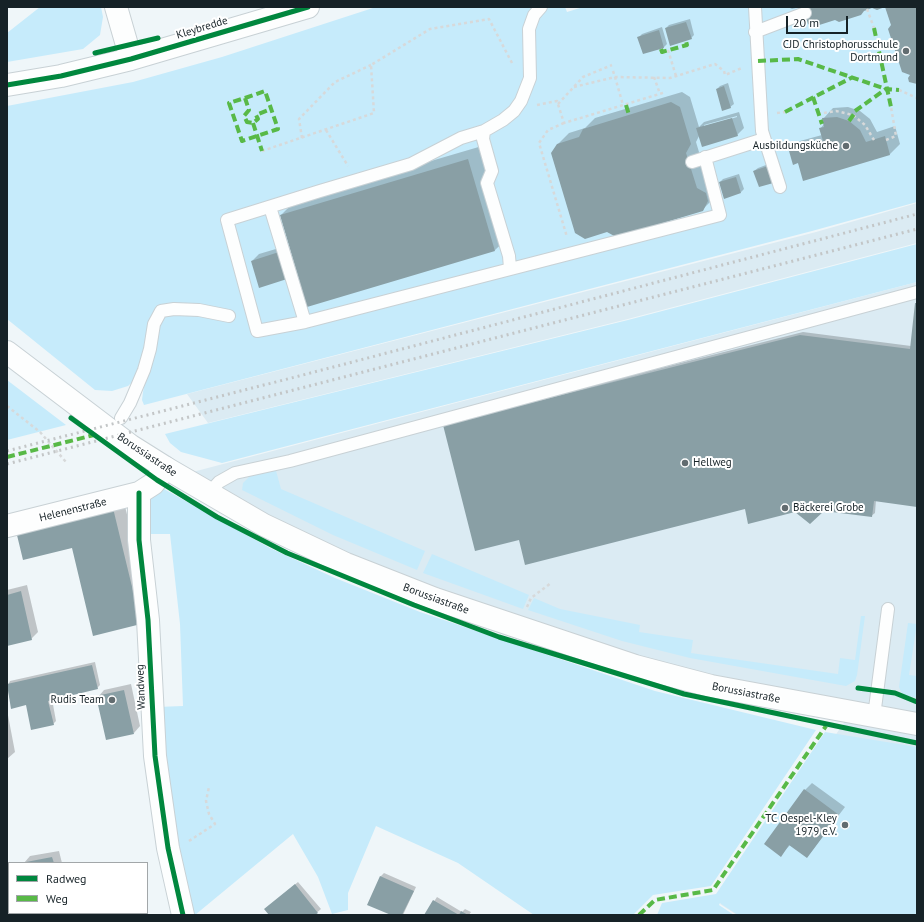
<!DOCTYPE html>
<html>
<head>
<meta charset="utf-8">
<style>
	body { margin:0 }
	#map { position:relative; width:924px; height:922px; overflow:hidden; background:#eff6f9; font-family:"PT Sans",sans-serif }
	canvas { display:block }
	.frame { position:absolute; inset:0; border:8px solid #162227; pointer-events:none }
	.legend { position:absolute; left:8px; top:862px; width:140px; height:52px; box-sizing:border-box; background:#fff; border:1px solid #a2a7a9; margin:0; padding:5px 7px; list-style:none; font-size:12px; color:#162227 }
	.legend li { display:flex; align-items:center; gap:8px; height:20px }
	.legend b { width:20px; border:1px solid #a2a7a9 }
	.scale { position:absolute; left:786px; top:16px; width:62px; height:18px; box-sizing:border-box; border:2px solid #162227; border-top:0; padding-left:5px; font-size:12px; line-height:14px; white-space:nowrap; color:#162227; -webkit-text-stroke:3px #fff; paint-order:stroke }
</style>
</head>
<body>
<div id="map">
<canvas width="924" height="922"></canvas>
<div class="frame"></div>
<ul class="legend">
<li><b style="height:5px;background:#00873e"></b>Radweg</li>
<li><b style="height:5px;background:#58b947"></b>Weg</li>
</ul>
<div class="scale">20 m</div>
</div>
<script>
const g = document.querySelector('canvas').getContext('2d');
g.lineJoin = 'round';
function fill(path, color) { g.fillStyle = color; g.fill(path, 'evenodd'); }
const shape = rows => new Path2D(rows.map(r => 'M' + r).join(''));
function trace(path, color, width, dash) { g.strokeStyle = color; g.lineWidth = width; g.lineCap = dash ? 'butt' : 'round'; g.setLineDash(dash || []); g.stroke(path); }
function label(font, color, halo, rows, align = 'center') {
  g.font = font + ' "PT Sans",sans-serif'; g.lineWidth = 4; g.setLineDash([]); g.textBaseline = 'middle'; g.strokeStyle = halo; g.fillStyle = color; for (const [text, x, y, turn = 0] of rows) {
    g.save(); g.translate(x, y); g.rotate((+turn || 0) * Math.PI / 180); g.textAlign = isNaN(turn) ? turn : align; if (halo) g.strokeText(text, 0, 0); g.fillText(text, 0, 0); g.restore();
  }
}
fill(shape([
	[917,203,917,243,624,320,208,423,187,394,816,232],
	[917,282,917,915,737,915,720,904,854,708,637,661,367,568,185,474]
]), '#dbebf3');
fill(shape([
	[40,7,101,7,103,17,100,35,83,49,7,62,7,33],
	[376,7,565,7,567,12,583,7,917,7,917,202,812,231,144,405,142,400,143,392,148,368,128,386,112,391,95,390,7,319,7,106,133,82,222,57],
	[917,244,917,282,222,463,181,452,170,443,165,434,628,320],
	[7,380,66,425,7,440],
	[275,467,281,489,425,551,417,570,333,535,242,490,243,483,254,472],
	[164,489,270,548,335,578,420,612,655,691,816,730,711,886,653,895,633,915,534,915,458,863,376,826,348,893,348,910,332,914,318,877,293,834,195,915,189,915,157,707,183,706,180,624,170,534,148,534,147,504,152,497],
	[432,554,529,595,523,609,423,573],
	[534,598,560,609,640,625,639,632,693,640,691,653,838,674,840,658,855,660,861,616,865,616,857,675,855,681,846,686,690,658,622,641,528,610],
	[908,623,917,624,909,675,917,676,917,698,905,695,901,692,899,687],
	[825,732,917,747,917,915,738,915,720,903,719,905,734,915,657,915,662,903,716,894]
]), '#c6ebfb');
fill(shape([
	[788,7,800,7,792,9],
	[690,19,694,35,691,38,666,28,669,25],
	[662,27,667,44,664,47,643,53,639,37,642,34],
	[728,83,734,104,730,107,717,89,720,86],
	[682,92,690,97,699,127,704,122,739,112,744,128,737,135,699,136,696,142,713,199,702,210,558,144,569,133,585,128,595,118],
	[737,116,737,117,704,127,704,125],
	[848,107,860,111,870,119,877,132,895,126,900,144,890,154,804,180,798,162,790,151,800,141,822,135,820,129,824,124,823,119,833,108],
	[482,146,509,237,495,250,281,215,295,201],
	[774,162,779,177,754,171,758,168],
	[739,174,744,189,741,192,720,182,723,179],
	[286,246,293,272,252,261,259,254],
	[917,303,917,506,876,500,875,513,871,516,824,510,796,511,746,508,519,538,447,422,803,332,911,346],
	[123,498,151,613,73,547],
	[27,585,38,632,31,639,7,644,7,590],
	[95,662,100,685,97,688,52,699,56,721,53,724,27,704,12,707,7,687,10,681],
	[131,684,140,726,134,733,98,697,104,690],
	[7,710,15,752,7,759],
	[812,783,845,807,807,857,790,845,781,855,805,790],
	[59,851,62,863,24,863,30,856],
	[384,873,416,887,403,915,393,915,368,904,381,876],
	[298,882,321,909,314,915,270,915,269,906],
	[437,897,462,912,465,909,471,912,469,915,425,915],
	[9,906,9,913,36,913,36,915,7,915,7,907]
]), '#0003');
fill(shape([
	[803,7,917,7,917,84,909,82,908,78,910,75,902,72,888,29,891,25,885,7,877,10,872,8,864,11,861,15,839,22,835,20,813,27,808,24],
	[686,22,692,39,670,46,665,28],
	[659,30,664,48,643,54,637,37],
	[724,86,731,108,722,111,716,89],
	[671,102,680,107,691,144,686,153,697,188,706,193,708,201,703,211,616,237,607,232,585,239,575,233,551,153,557,144,579,137,583,129],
	[837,117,849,121,860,130,866,142,885,136,890,155,803,181,798,163,793,165,789,151,823,141,819,128,824,127,822,118],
	[732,118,738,136,702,147,696,128],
	[468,159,495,251,307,307,280,215],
	[771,165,777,182,759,187,753,171],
	[736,177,741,193,724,199,719,182],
	[279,252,287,279,259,288,251,261],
	[915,303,917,303,917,507,874,501,872,517,824,511,810,524,795,512,748,524,745,509,525,565,519,540,475,551,443,425,800,335,910,349],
	[113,508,141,624,93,636,72,548,23,560,16,531],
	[21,591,32,640,7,646,7,595],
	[92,665,98,689,48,701,54,725,31,730,26,705,11,709,7,684],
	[124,690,134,734,106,740,96,696],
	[804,789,839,815,807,858,789,845,781,857,764,844],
	[52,857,54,863,26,863,26,862],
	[380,876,414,891,402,915,391,915,367,905],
	[295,884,318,913,315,915,269,915,264,909],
	[433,900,459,915,461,911,468,915,424,915]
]), '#899fa5');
const lane = shape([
	[755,7,762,131,780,187],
	[755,32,805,13],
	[484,131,483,139,492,171,487,183,509,256,510,268],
	[692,162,764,139],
	[270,207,305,322,257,331,227,220,320,191,411,164,461,138,484,131,503,120,514,111,521,101,530,78,529,29,534,15,541,7],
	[305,322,720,215,705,157],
	[121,418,130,403,144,370,150,349,154,324,161,311,174,309,199,310,229,316],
	[208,494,219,482,235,473,290,461,917,292],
	[874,716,888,609]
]);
const street = shape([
	[116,7,131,59],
	[7,85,61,76,131,59,308,7],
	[139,493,139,540,148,620,155,756,168,848,183,915],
	[7,526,139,493,153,484,166,468]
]);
const secondary = shape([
	[7,352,131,446,166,468,264,525,346,564,435,599,635,666,711,686,917,724]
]);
trace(lane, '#c8d1d5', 14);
trace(street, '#c8d1d5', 24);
trace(secondary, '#c8d1d5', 24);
trace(shape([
	[867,9,874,28],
	[668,50,676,76],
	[613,71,615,77,670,78,715,64,724,71,725,75,742,68],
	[654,77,660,94],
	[574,87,615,77,623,105],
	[899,90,917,98],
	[558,104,583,77,612,65],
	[537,105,557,101,564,123,666,92],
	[777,113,785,112],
	[818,114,836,111,853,115,865,125,874,140],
	[564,123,548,130,539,143,567,237],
	[326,130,348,166],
	[302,138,299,119,335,82,371,65],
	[886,140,896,136,891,107],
	[262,151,374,113,371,65,430,29,489,19,512,63],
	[7,406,40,432,66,462],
	[527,607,531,598,551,583],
	[189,841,215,824,209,814,206,801,209,787]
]), '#d7d9da', 2.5, [3, 3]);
trace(lane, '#fdfefe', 12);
trace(street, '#fdfefe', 22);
trace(secondary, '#fdfefe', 22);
trace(shape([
	[7,451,299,376,917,214],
	[7,464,917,229]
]), '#c3c6c7', 3, [2, 4]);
trace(shape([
	[874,28,891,107],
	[661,49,662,52,687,45,686,41],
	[758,61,798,59,886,89],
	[813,97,822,124],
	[245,98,265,91,278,129,242,141,229,103,245,98,249,110,244,116,247,122,253,123,258,119,256,115,271,109],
	[626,105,629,115],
	[855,111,886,89,899,90],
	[785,112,853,77],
	[849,121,854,114],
	[253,123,262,151],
	[7,457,94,435],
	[639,915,655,900,713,890,826,726]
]), '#58b947', 4, [8, 4]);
trace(shape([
	[95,53,158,38],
	[7,85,61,76,131,59,308,7],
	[71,418,157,480,217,517,287,553,414,605,499,637,684,694,917,743],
	[139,493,139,540,148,620,155,756,168,848,183,915],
	[858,688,895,693,917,702]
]), '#00873e', 5);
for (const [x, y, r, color] of [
	[906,51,4,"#626c70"],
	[846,146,4,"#626c70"],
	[685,463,4,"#626c70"],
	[785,508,4,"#626c70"],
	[112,700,4,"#626c70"],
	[845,825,4,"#626c70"]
]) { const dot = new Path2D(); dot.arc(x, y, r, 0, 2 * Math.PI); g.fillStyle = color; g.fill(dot); trace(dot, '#fff', 1.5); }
label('11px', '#162227', '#fff', [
	["Kleybredde",202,28,-17],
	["Borussiastraße",147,455,34],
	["Helenenstraße",73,510,-14],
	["Borussiastraße",436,599,20],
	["Wandweg",141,687,-92],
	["Borussiastraße",746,693,11]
]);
label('11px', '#162227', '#fff', [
	["CJD Christophorusschule",898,45],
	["Dortmund",898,58],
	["Ausbildungsküche",838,146],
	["Hellweg",693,463,"left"],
	["Bäckerei Grobe",793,508,"left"],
	["Rudis Team",104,700],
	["TC Oespel-Kley",837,819],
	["1979 e.V.",837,832]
], 'right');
</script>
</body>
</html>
